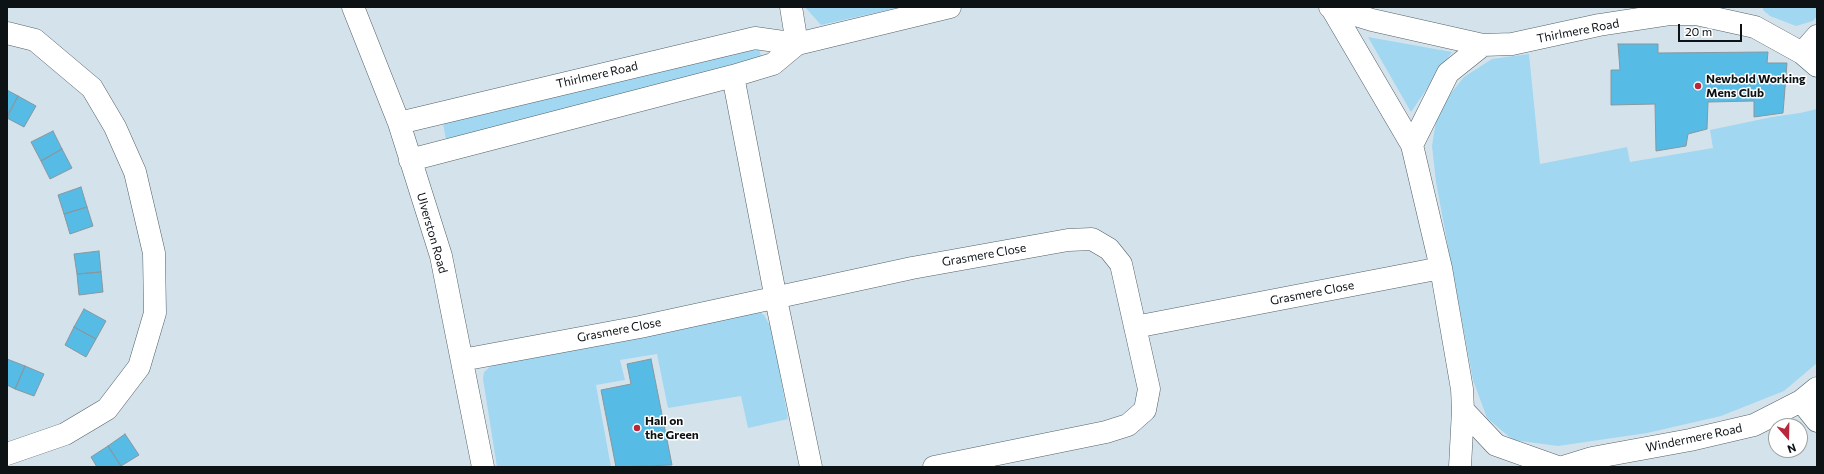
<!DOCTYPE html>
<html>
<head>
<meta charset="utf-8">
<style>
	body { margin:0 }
	#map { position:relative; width:1824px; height:474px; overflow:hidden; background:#d4e3eb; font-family:Commissioner,sans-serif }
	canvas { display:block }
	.frame { position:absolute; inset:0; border:8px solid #0d1215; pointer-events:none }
	.north { position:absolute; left:1768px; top:418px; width:40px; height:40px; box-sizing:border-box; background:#fff; border:1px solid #9ea0a1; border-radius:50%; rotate:160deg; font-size:11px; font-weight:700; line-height:16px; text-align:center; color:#0d1215 }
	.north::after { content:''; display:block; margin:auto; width:14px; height:18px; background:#b9273d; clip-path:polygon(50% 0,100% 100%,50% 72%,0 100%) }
	.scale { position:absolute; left:1678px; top:24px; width:64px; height:18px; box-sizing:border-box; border:2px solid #0d1215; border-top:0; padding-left:5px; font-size:12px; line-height:14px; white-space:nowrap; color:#0d1215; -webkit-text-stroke:3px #fff; paint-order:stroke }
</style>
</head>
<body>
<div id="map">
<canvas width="1824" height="474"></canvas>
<div class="frame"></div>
<div class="north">N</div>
<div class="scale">20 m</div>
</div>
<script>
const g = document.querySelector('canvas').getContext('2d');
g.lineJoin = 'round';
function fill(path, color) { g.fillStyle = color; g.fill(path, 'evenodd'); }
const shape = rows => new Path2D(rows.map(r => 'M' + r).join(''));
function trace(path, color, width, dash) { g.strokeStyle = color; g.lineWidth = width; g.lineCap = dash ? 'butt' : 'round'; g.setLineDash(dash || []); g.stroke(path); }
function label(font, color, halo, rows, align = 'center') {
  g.font = font + ' Commissioner,sans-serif'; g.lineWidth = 3; g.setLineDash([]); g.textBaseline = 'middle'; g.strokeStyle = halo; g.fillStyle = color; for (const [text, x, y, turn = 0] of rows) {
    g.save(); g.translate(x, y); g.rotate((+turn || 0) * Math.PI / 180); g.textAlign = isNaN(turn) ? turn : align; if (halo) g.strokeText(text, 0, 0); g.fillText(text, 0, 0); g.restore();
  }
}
fill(shape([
	[805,7,901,7,821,25],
	[1763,7,1817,7,1817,16,1813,21,1796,26,1770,16,1763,10],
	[1368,37,1452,52,1411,112],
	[757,43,762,59,446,140,443,123],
	[1529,54,1540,164,1627,147,1630,162,1713,148,1710,130,1772,117,1800,113,1817,109,1817,363,1784,391,1721,416,1647,433,1558,446,1513,440,1487,418,1473,380,1436,182,1432,146,1438,109,1464,77,1492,59],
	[758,311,764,315,772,329,788,419,748,428,741,396,668,408,657,354,620,360,625,380,596,385,611,467,497,467,483,379,484,372,490,367,499,363]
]), '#a1d7f1');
const building = shape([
	[1618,44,1658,44,1658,53,1768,52,1767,63,1787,63,1783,113,1754,117,1754,101,1708,102,1707,129,1688,134,1686,146,1656,151,1655,104,1611,105,1611,70,1620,70,1618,44],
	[7,90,18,96,7,116,7,90],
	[18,96,36,106,24,127,7,118,18,96],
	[53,131,62,149,41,161,31,142,53,131],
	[62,149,72,168,50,179,41,161,62,149],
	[81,187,87,207,64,214,58,195,81,187],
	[87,207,93,226,70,234,64,214,87,207],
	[99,251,101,272,77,274,74,254,99,251],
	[101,272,103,292,79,295,77,274,101,272],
	[84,309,106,321,96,339,74,327,84,309],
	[74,327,96,339,86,357,65,345,74,327],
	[7,359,25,366,15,389,7,385,7,359],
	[651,359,672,465,616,467,601,390,631,384,627,364,651,359],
	[25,366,44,374,34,396,15,389,25,366],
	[125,434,139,455,121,466,108,446,125,434],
	[108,446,121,466,120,467,97,467,91,457,108,446]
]);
fill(building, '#56bbe5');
trace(building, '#88979e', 1);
const minor = shape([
	[353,7,399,123,441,256,483,467],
	[1330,7,1372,20,1483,45,1512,44,1599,25,1671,14,1696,14,1755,27,1802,53,1817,66],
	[1331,7,1412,145,1441,268,1462,389,1463,410,1460,467],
	[7,33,35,40,92,88,115,127,135,172,154,253,155,313,139,367,107,409,65,434,7,454],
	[1802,53,1817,36],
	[733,76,776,299,811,467],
	[399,123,755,38,797,44,791,7],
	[1412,145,1448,73,1483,45],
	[410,160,733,76,773,64,797,44,950,7],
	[1135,327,1441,268],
	[462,360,640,327,912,268,1068,240,1092,239,1109,249,1121,264,1149,389,1145,410,1128,425,1106,432,934,467],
	[1801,401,1817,421],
	[1463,410,1496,445,1558,467],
	[1563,467,1592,458,1690,440,1754,425,1801,401,1817,388]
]);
trace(minor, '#546168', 23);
trace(minor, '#fff', 22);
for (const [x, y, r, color] of [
	[1698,86,4,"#b9273d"],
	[637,428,4,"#b9273d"]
]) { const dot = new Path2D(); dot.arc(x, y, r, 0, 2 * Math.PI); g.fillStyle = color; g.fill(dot); trace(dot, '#fff', 1.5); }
label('12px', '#0d1215', '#fff', [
	["Thirlmere Road",1578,31,-11],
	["Thirlmere Road",597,75,-13],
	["Ulverston Road",432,233,74],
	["Grasmere Close",984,255,-10],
	["Grasmere Close",1312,293,-11],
	["Grasmere Close",619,330,-11],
	["Windermere Road",1694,438,-12]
]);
label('bold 12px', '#0d1215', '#fff', [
	["Newbold Working",1706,79],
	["Mens Club",1706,93],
	["Hall on",645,421],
	["the Green",645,435]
], 'left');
</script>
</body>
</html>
